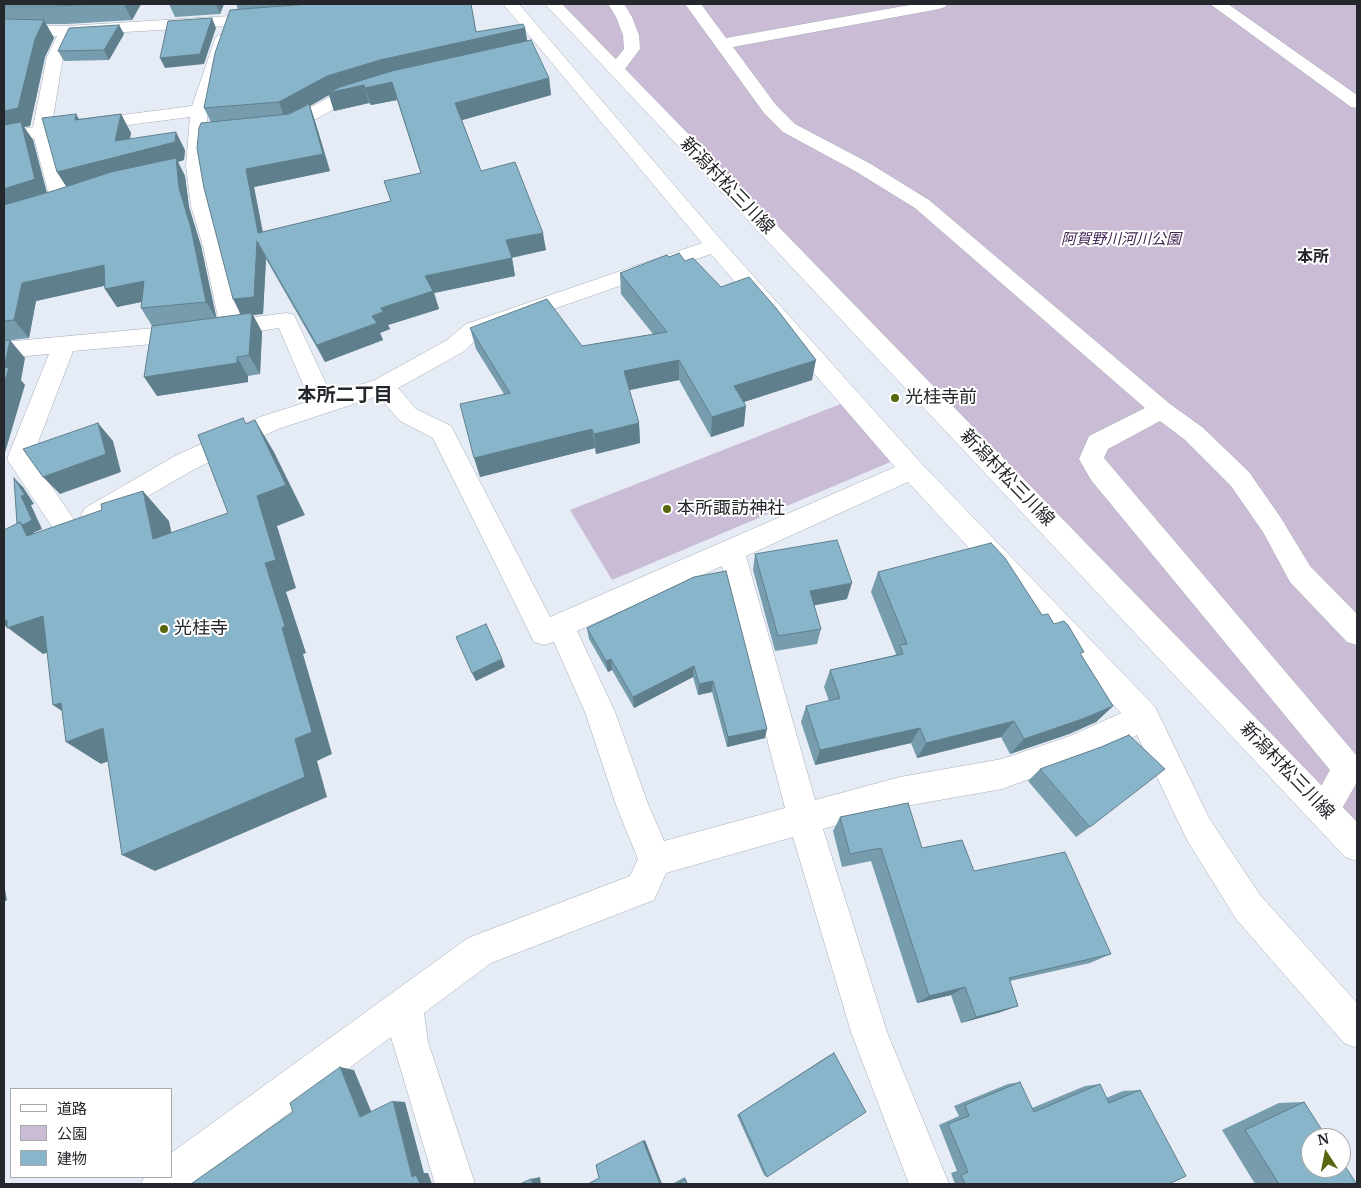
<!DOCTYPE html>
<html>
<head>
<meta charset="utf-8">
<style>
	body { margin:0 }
	#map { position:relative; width:1361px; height:1188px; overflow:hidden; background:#e5ecf6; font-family:Merriweather,"Noto Sans JP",serif }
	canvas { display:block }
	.frame { position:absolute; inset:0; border:5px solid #24272b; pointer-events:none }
	.legend { position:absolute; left:10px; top:1088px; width:162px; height:90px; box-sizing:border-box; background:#fff; border:1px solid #a7a9aa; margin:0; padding:6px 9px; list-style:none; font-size:15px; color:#24272b }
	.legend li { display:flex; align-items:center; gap:10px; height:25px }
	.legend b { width:25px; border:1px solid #a7a9aa }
	.north { position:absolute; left:1301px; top:1128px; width:50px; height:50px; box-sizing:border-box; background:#fff; border:1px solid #a7a9aa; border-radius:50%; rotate:349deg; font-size:14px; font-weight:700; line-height:20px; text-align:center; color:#24272b }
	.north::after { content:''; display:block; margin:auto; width:18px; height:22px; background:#576710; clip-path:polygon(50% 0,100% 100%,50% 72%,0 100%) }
</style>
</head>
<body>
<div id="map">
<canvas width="1361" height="1188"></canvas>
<div class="frame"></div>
<ul class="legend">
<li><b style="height:6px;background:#fff"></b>道路</li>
<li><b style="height:14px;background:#cbbcd6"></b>公園</li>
<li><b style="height:14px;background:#89b5ca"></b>建物</li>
</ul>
<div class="north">N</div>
</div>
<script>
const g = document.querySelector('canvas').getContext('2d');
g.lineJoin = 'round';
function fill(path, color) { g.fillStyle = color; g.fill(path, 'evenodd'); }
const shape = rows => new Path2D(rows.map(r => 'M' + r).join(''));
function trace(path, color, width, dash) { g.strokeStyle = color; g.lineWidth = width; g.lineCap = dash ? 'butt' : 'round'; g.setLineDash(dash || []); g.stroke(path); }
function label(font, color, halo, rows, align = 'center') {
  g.font = font + ' Merriweather,"Noto Sans JP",serif'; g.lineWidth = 4; g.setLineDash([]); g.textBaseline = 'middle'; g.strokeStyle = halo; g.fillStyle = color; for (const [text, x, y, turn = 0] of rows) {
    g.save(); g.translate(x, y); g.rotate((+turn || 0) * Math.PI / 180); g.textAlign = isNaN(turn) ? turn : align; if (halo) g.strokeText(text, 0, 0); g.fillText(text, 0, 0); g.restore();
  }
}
fill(shape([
	[553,4,1357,4,1357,823,756,204],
	[843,403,893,461,612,580,570,510]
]), '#cbbcd6');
const minor = shape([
	[503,4,519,4,722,241,921,463,1155,707,1209,818,1260,895,1357,1003,1357,1048,1344,1043,1236,919,1187,840,1137,735,1087,758,1002,789,900,807,823,829,887,1032,949,1184,909,1184,851,1032,793,837,666,873,654,900,491,963,424,1013,428,1042,475,1184,435,1184,391,1037,193,1184,141,1184,144,1177,171,1177,171,1153,468,938,630,876,638,859,616,805,585,712,554,642,544,645,534,642,433,438,400,421,378,396,278,429,193,470,103,522,94,525,85,522,81,515,85,508,175,456,260,417,310,401,279,328,199,340,73,351,32,458,81,530,77,537,68,541,59,537,7,459,49,354,4,358,4,342,219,322,203,246,191,206,186,166,190,117,51,135,71,203,68,207,61,209,54,207,51,203,34,138,4,144,4,133,33,127,47,57,57,36,4,35,4,25,67,26,263,14,269,16,271,19,269,22,263,24,73,35,63,57,52,124,192,106,215,39,217,36,223,34,229,36,231,39,208,110,204,166,211,206,223,246,241,319,286,313,294,315,331,394,375,380,447,340,466,324,702,243,503,4],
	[711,254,895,467,550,617,451,426,416,409,398,388,463,352,482,334,711,254],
	[908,482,1121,713,1070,736,1002,759,900,777,815,800,746,556,908,482],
	[722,566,785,808,664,841,648,804,615,712,577,631,722,566],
	[608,4,624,4,632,17,639,35,640,49,622,73,616,74,610,73,608,69,624,49,623,35,616,17,608,4],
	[685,4,701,4,726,38,915,4,947,4,945,7,939,9,733,47,776,105,795,124,869,163,929,200,1170,404,1202,427,1249,472,1281,518,1310,566,1357,614,1357,645,1347,642,1290,582,1263,532,1231,486,1184,439,1160,421,1108,449,1104,458,1357,756,1357,782,1335,821,1324,826,1313,821,1308,810,1330,770,1091,480,1079,459,1089,436,1145,408,915,208,855,171,783,132,764,113,685,4],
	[1210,4,1228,4,1357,95,1357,108,1351,107,1210,4],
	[367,85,373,86,376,90,373,94,345,103,296,130,278,132,272,131,269,127,272,123,286,121,333,95,367,85]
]);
const major = shape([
	[545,4,562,4,1357,822,1357,861,1345,857,545,4]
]);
trace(minor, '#a5acb6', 1);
trace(major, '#a5acb6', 1);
fill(minor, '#fff');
fill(major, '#fff');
fill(shape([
	[4,4,141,4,132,20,67,24,46,24,54,38,45,57,30,126,24,127,33,140,47,193,67,187,57,172,79,119,121,114,131,133,130,139,185,150,184,160,178,162,185,176,189,207,201,246,216,318,241,315,211,122,204,108,238,9,236,4,471,4,476,32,525,28,527,41,549,78,551,95,462,120,481,171,546,250,512,258,515,276,434,293,439,309,388,325,390,329,380,333,383,340,325,362,266,259,263,314,253,315,262,332,260,374,248,376,248,382,157,396,152,326,141,308,142,302,117,307,105,289,104,286,36,301,29,338,4,341],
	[329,95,334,111,369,103,371,105,397,100,421,174,390,201,263,232,254,187,330,171,315,121,310,106],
	[169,4,224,4,220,14,175,17],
	[119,25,124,34,109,60,64,61,58,51],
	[669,257,685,261,721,287,812,380,743,402,744,426,711,437,679,380,629,390,639,423,640,443,596,454,595,448,480,477,504,394,476,349,470,328,582,346,653,334,621,294,620,273],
	[755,554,847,599,814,605,821,629,817,644,775,651,753,570],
	[878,572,1042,615,1054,624,1081,655,1113,706,1096,722,1069,734,1010,754,1001,737,917,758,911,743,815,765,801,722,806,706,829,701,824,687,830,670,895,655,896,654,871,592],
	[694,577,765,738,727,747,712,692,698,695,693,677,634,708,612,670,608,672,589,639,587,628],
	[1040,769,1090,827,1076,837,1028,781],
	[840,817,922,848,974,871,1111,954,1090,963,1010,981,1001,1012,961,1023,951,995,917,1003,871,861,842,867,833,831],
	[834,1053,767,1177,764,1175,737,1115,828,1056],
	[1020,1082,1032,1108,1085,1086,1100,1084,1106,1098,1123,1091,1140,1090,1169,1184,955,1184,951,1173,957,1171,939,1125,959,1116,954,1106,1008,1084],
	[1304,1102,1353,1184,1255,1184,1222,1130,1279,1103],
	[685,1177,688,1184,672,1184]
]), '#769cae');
fill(shape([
	[124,4,141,4,132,20],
	[216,4,224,4,220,14],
	[212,18,216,28,204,64,165,68,160,58],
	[44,20,54,38,45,57,30,126,24,127,33,140,48,198,4,211,4,111,35,39],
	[119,25,124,34,109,60,104,50],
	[525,28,528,45,364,85,369,103,334,111,329,95,310,106,315,121,330,171,254,187,266,251,258,233,246,169,285,119,279,102,327,76,380,60],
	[549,78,551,95,459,121,455,103],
	[392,82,397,100,371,105,365,88],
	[76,114,87,132,75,120],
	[121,114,131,133,127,154,176,132,185,150,184,160,178,162,185,176,189,207,201,246,217,320,206,302,69,191,57,172,115,141],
	[543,233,546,250,509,258,506,240],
	[257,241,266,259,263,314,253,315,262,332,260,374,249,355,242,317,233,299],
	[512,258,515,276,434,293,439,309,388,325,390,329,380,333,383,340,325,362,317,345,372,316,381,308,425,276],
	[104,265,116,283,36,301,29,338,14,320,22,283],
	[144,281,155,299,117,307,105,289],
	[10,340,25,358,21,380,25,385,4,456,4,368],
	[237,357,248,376,248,382,157,396,144,377],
	[679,360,679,380,625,391,624,371],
	[816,360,812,380,732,406,734,386],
	[746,406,744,426,711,437,712,417],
	[255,420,274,452,305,515,277,526,296,588,286,592,306,653,303,654,332,754,317,761,327,797,155,871,122,855,295,739,282,628,265,563,257,496],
	[98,423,113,441,121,472,60,494,43,477],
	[639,423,640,443,596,454,594,434],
	[592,429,595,448,480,477,474,458],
	[14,478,23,487,34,504,31,505,42,529,33,533,52,552,59,565,17,528,20,522,21,496],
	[143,491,169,521,179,568,153,539],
	[852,583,847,599,806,607,810,591],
	[43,616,76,643,43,654,4,625,4,621,7,620],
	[502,659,505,667,476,681,472,673],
	[611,659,612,670,608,672,606,661],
	[694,666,693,677,634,708,633,697],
	[713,681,712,692,698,695,699,684],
	[61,703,88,729,53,705],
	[1113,706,1096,722,1069,734,1010,754,1024,739],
	[1014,721,1001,737,917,758,926,743],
	[103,728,135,751,101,764,66,742],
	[920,728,911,743,815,765,820,750],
	[767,729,765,738,727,747,728,737],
	[4,885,7,900,4,902],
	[965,987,951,995,917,1003,929,996],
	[1018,1006,1001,1012,961,1023,976,1017],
	[340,1067,354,1070,374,1118,360,1117],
	[393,1101,405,1102,424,1173,428,1173,432,1184,420,1184,412,1177],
	[645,1140,662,1184,660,1184,643,1141],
	[540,1177,541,1184,533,1184,531,1179]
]), '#607f8d');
const building = shape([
	[4,4,98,4,57,6,4,6,4,4],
	[308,4,471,4,476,32,523,24,525,28,380,60,327,76,279,102,204,108,215,53,230,10,308,4],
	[212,18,200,54,160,58,168,21,212,18],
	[4,19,44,20,35,39,18,108,4,111,4,19],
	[119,25,104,50,58,51,69,28,119,25],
	[531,40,549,78,455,103,481,171,515,162,543,233,506,240,512,258,425,276,433,291,381,308,383,312,372,316,377,323,317,345,257,241,254,297,233,299,204,188,197,148,199,128,201,123,289,114,309,104,323,154,246,169,258,233,391,201,384,181,421,173,392,82,365,88,364,85,328,93,340,87,392,71,531,40],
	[76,114,75,120,121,114,115,141,176,132,175,142,57,172,42,118,76,114],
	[21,122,35,179,4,189,4,125,21,122],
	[176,158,179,188,191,228,206,302,141,308,144,281,105,289,104,265,22,283,14,320,4,321,4,205,56,190,111,172,176,158],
	[679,253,685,261,693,258,721,287,749,277,776,308,816,360,734,386,746,406,712,417,679,360,624,371,639,423,594,434,592,429,474,458,460,404,510,393,470,328,547,299,582,346,667,332,620,273,667,255,669,257,679,253],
	[252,313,249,355,237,357,237,363,144,377,152,326,252,313],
	[10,340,4,368,9,367,4,385,4,341,10,340],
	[243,418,246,424,255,420,286,485,257,496,276,560,265,563,285,626,282,628,312,732,295,739,305,777,122,855,103,728,66,742,61,703,53,705,43,616,7,628,7,620,4,621,4,530,20,522,27,536,102,510,101,504,143,491,153,539,228,513,198,435,243,418],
	[98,423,106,454,43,477,23,449,98,423],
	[14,478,25,495,21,496,32,520,23,525,20,522,17,524,14,478],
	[837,540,852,583,810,591,821,629,778,636,755,554,837,540],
	[991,543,1005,558,1042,615,1048,614,1054,624,1064,621,1068,625,1084,652,1080,653,1113,706,1085,718,1024,739,1014,721,926,743,920,728,820,750,806,706,840,698,830,670,903,654,900,645,907,644,878,572,991,543],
	[726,571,767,729,728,737,713,681,699,684,694,666,633,697,611,659,606,661,587,628,694,577,726,571],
	[486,624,502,659,472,673,456,637,486,624],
	[1129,735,1165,769,1090,827,1040,769,1101,747,1129,735],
	[908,803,922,848,962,840,974,871,1065,852,1111,954,1009,978,1018,1006,976,1017,965,987,929,996,881,848,850,854,840,817,908,803],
	[834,1053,866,1112,767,1177,739,1114,834,1053],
	[340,1067,360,1117,393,1101,412,1177,416,1175,420,1184,191,1184,293,1112,290,1103,340,1067],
	[1020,1082,1034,1112,1100,1084,1109,1103,1140,1090,1186,1176,1169,1184,965,1184,961,1175,968,1172,948,1124,969,1116,965,1105,1020,1082],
	[1304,1102,1327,1138,1311,1138,1311,1168,1341,1168,1341,1160,1356,1183,1353,1184,1279,1184,1245,1130,1304,1102],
	[643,1141,660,1184,588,1184,599,1178,596,1165,643,1141],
	[531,1179,533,1184,520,1184,531,1179],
	[685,1180,687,1184,678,1184,685,1180]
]);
fill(building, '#89b5ca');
trace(building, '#607f8d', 1);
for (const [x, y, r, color] of [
	[895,398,5,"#576710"],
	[667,509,5,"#576710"],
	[164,629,5,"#576710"]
]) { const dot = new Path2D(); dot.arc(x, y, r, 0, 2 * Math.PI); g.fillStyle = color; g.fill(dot); trace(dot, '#fff', 2); }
label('italic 15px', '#402352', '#fff', [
	["阿賀野川河川公園",1121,240]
]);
label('bold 16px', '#24272b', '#fff', [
	["本所",1313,257]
]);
label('18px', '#24272b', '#fff', [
	["新潟村松三川線",727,186,46],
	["新潟村松三川線",1007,478,46],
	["新潟村松三川線",1287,771,46]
]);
label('18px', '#24272b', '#fff', [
	["光桂寺前",905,398],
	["本所諏訪神社",677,509],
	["光桂寺",174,629]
], 'left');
label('bold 19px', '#24272b', '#fff', [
	["本所二丁目",345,396]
]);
</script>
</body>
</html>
